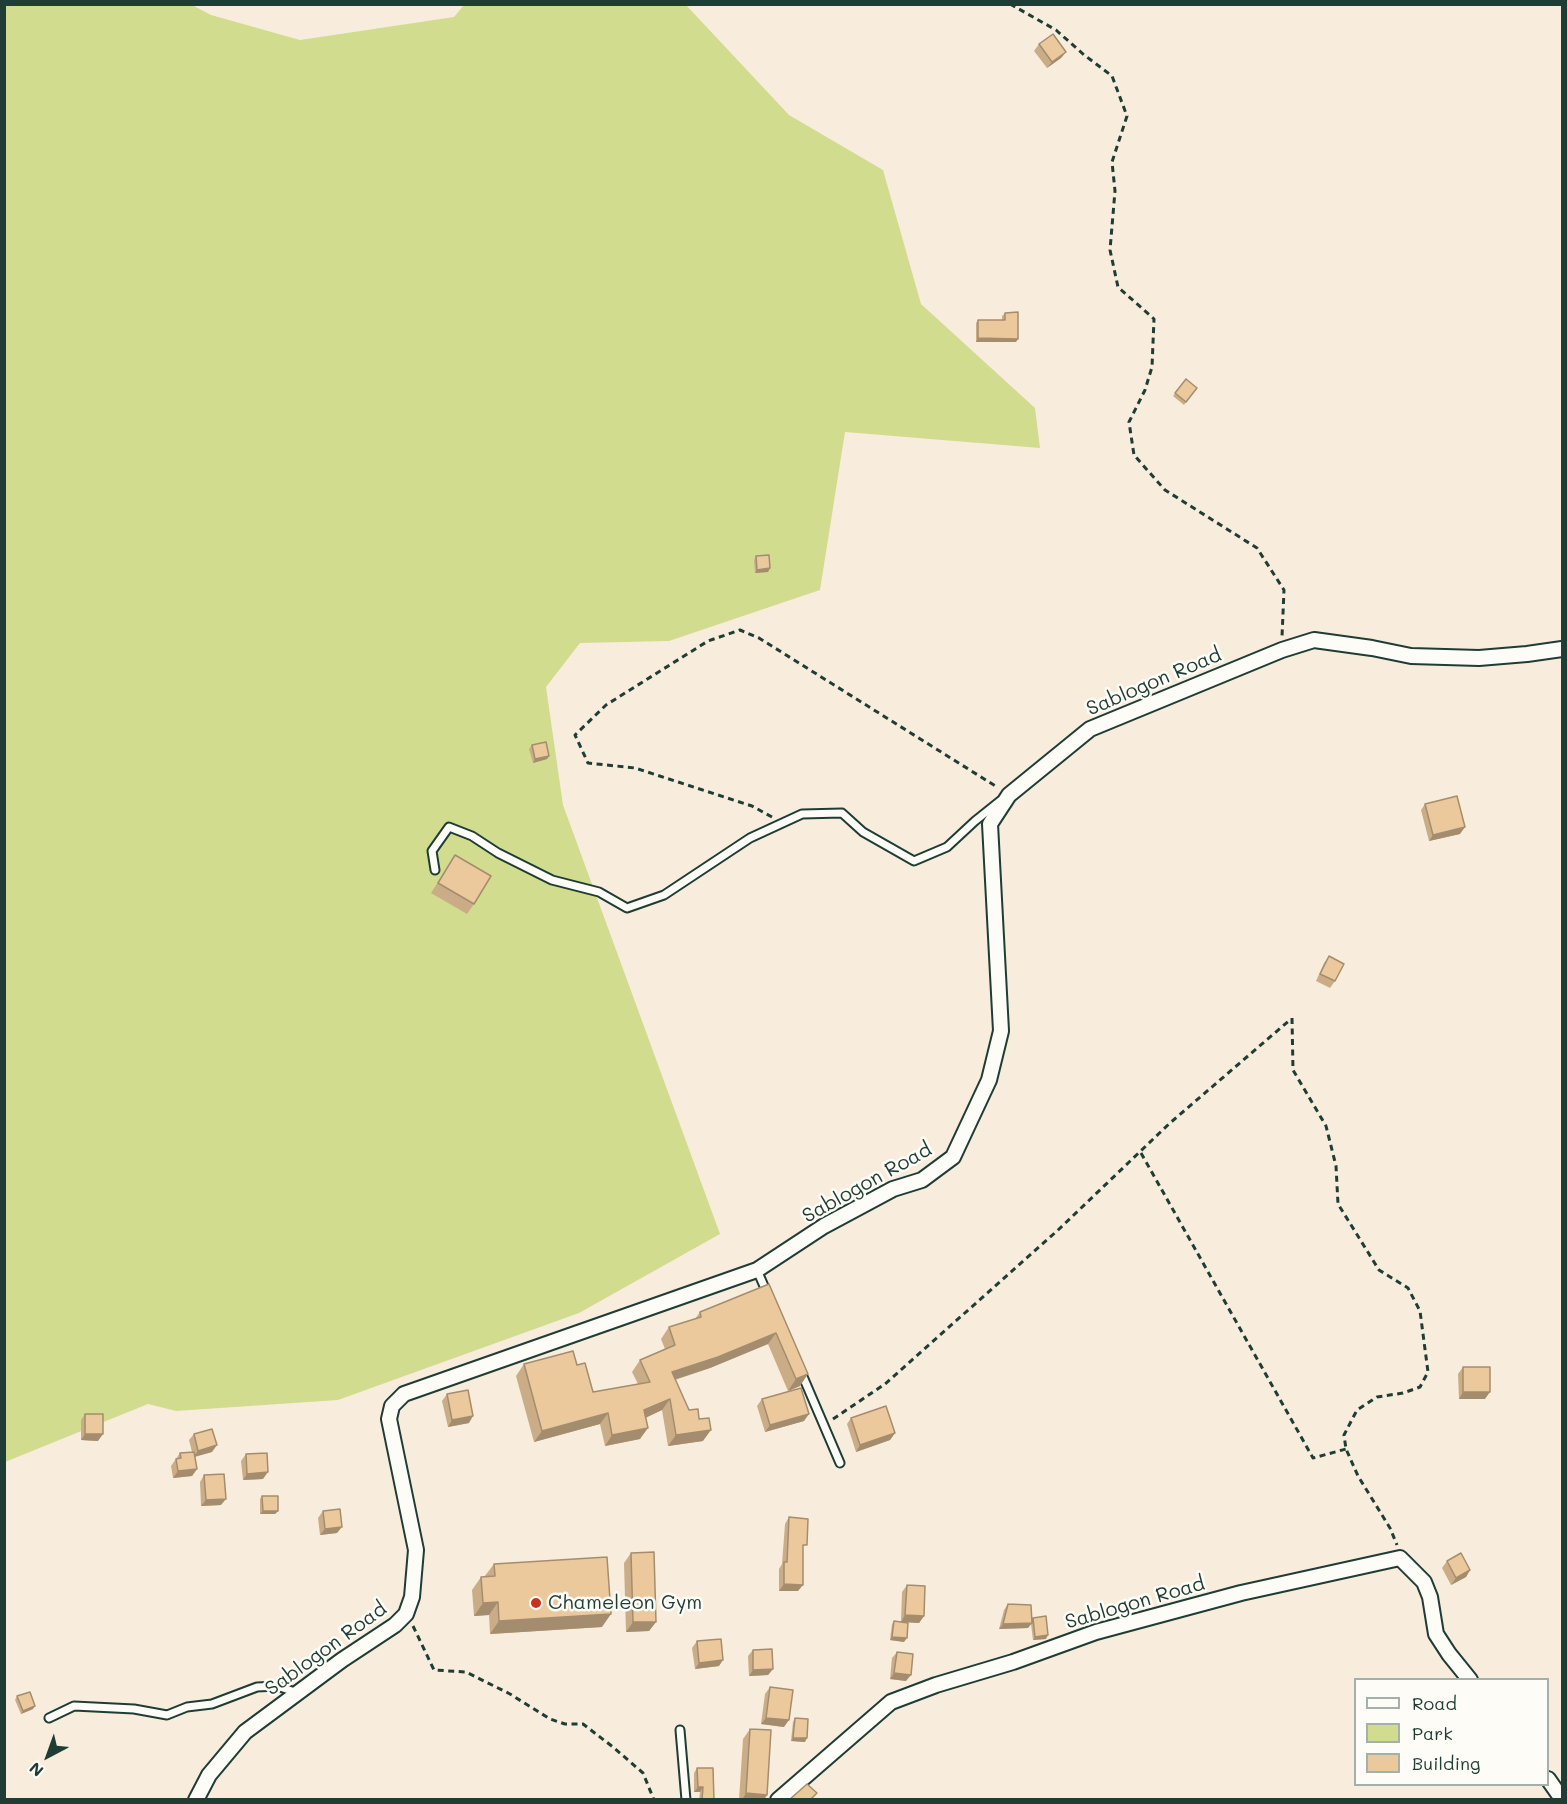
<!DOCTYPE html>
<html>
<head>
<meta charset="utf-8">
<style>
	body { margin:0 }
	#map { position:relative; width:1567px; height:1804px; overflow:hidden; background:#f8eddc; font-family:Mali,sans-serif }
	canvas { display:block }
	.frame { position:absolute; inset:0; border:6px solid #1f3d34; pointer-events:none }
	.legend { position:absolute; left:1354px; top:1678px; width:195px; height:108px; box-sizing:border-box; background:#fdfcf7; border:2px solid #a4b0a9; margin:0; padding:8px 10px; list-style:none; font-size:18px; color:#1f3d34 }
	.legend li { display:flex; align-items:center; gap:12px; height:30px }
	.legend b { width:30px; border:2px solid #a4b0a9 }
	.north { position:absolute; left:18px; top:1726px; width:60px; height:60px; -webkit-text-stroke:4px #fdfcf7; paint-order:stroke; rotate:221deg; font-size:16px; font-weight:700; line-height:24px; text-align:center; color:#1f3d34 }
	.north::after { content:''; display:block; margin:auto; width:21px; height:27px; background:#1f3d34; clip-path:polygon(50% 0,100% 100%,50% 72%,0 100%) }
</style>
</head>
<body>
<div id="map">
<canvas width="1567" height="1804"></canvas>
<div class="frame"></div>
<ul class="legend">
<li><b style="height:8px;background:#fdfcf7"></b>Road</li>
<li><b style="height:16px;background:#d1dc8f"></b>Park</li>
<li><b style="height:16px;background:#ebc99d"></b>Building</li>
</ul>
<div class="north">N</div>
</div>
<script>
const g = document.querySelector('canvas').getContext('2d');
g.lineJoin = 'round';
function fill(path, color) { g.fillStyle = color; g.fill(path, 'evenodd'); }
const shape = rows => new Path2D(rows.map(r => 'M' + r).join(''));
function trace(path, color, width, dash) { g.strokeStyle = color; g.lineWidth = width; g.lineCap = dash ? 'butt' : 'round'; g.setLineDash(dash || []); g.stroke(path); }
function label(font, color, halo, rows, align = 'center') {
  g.font = font + ' Mali,sans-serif'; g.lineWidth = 5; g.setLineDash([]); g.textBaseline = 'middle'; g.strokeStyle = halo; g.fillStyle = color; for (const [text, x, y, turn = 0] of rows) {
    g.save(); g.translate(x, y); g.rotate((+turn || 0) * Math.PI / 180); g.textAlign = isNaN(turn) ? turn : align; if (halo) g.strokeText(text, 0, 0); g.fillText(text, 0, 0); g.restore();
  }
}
fill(shape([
	[5,5,192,5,211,15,300,40,454,17,464,5,686,5,789,115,883,170,921,304,1035,408,1040,448,845,432,820,590,669,641,580,643,546,687,563,805,720,1234,579,1313,338,1400,176,1411,148,1404,5,1462]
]), '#d1dc8f');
const lane = shape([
	[435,870,432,851,449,827,472,836,498,853,552,880,599,892,627,908,664,895,750,838,802,814,842,813,863,832,914,861,947,847,975,821,1000,801],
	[757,1270,767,1293],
	[801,1372,840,1463],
	[49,1718,74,1706,134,1709,167,1715,187,1707,212,1704,257,1687,277,1686,298,1693],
	[680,1730,686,1800]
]);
const street = shape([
	[1548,1779,1562,1799],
	[196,1800,209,1775,245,1732,342,1660,395,1625,406,1614,412,1597,416,1550,389,1419,392,1406,404,1394,757,1270,824,1226,893,1189,922,1180,953,1157,989,1080,1001,1031,990,824,1009,795,1090,729,1282,650,1314,640,1372,648,1411,656,1479,658,1527,654,1562,649],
	[778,1800,891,1702,936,1685,1013,1662,1096,1632,1241,1593,1400,1558,1424,1582,1430,1597,1436,1634,1449,1654,1470,1680]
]);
trace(lane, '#1f3d34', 11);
trace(street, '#1f3d34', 18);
trace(shape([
	[1010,4,1056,30,1083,54,1112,76,1127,116,1112,162,1115,191,1110,250,1118,287,1154,319,1152,367,1145,390,1129,422,1134,455,1165,490,1257,548,1284,590,1282,637],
	[772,817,752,806,635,768,588,763,575,735,606,705,708,641,740,630,759,638,997,787],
	[1292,1018,1293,1070,1326,1126,1336,1166,1338,1204,1379,1270,1408,1288,1420,1311,1428,1372,1420,1387,1403,1393,1377,1397,1357,1410,1344,1435,1346,1449,1358,1476,1390,1528,1397,1545],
	[1141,1153,1313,1458,1346,1449],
	[833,1419,885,1384,1057,1231,1170,1123,1291,1019],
	[413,1626,434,1670,466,1672,510,1694,550,1719,565,1724,583,1724,613,1747,643,1773,654,1800]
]), '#1f3d34', 3, [6, 4.5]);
trace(lane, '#fdfcf7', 7);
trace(street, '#fdfcf7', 14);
fill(shape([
	[1039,44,1066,52,1061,58,1047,68,1034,51],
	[1005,313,1016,342,976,342,976,323,978,320,1002,320,1002,316],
	[1186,379,1197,388,1184,405,1173,396],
	[756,556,770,568,768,572,755,573,754,560],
	[532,745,549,756,547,759,533,763,529,749],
	[1425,804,1460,834,1429,841,1421,810],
	[455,855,474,904,467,914,431,893],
	[1329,956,1335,981,1330,988,1316,981,1324,963],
	[769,1284,800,1386,788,1391,768,1344,710,1368,675,1380,703,1441,668,1446,662,1410,646,1417,640,1439,605,1446,600,1424,534,1442,516,1376,524,1364,577,1365,593,1392,638,1384,632,1372,640,1360,665,1349,661,1339,669,1327,695,1319,700,1312],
	[1463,1367,1485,1399,1459,1399,1458,1374],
	[447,1394,469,1423,448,1427,442,1401],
	[762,1399,804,1421,765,1432,757,1406],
	[85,1414,98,1441,81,1440,81,1420],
	[851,1418,895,1433,890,1440,856,1452,847,1424],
	[194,1434,212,1452,195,1457,197,1469,192,1476,173,1478,171,1466,180,1453,192,1452,189,1440],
	[246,1454,263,1479,243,1480,241,1461],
	[204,1475,221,1505,201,1506,200,1482],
	[262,1496,278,1511,275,1514,260,1514,260,1499],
	[323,1511,337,1533,320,1535,318,1518],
	[789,1517,803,1550,798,1591,779,1591,779,1569,782,1564,785,1524],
	[631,1553,656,1622,649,1631,626,1632,624,1563],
	[1447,1561,1470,1570,1466,1577,1451,1585,1442,1568],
	[494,1564,602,1627,490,1634,489,1615,474,1616,472,1590,481,1577,484,1577],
	[907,1585,924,1616,919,1623,905,1622,904,1642,890,1640,892,1624,894,1621,901,1622,902,1592],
	[1008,1604,1032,1620,1033,1618,1046,1639,1033,1640,1031,1624,1028,1628,999,1629,1004,1610],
	[697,1641,719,1666,695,1669,692,1648],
	[753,1650,773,1669,768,1675,749,1676,748,1656],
	[897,1652,906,1681,890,1679,892,1658],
	[770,1687,784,1727,761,1724,765,1694],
	[17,1696,33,1709,21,1714,15,1700],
	[795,1718,805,1742,791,1741,793,1722],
	[750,1729,764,1800,739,1800,743,1739],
	[697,1768,714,1800,699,1800,700,1792,694,1792,694,1773]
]), '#caad87');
fill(shape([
	[1066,52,1061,58,1047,68,1052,62],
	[978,338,1018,339,1016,342,976,342],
	[770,568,768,572,755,573,757,570],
	[549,756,547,759,533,763,535,759],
	[1465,827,1460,834,1429,841,1433,835],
	[776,1333,768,1344,710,1368,664,1383,672,1372],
	[808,1374,800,1386,788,1391,796,1379],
	[1463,1392,1490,1392,1485,1399,1459,1399],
	[670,1399,662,1410,637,1422,644,1410],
	[608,1413,600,1424,534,1442,542,1431],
	[809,1414,804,1421,765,1432,770,1425],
	[473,1416,469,1423,448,1427,452,1420],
	[648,1428,640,1439,605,1446,612,1435],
	[711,1430,703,1441,668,1446,676,1435],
	[895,1433,890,1440,856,1452,860,1445],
	[85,1434,103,1434,98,1441,81,1440],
	[217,1445,212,1452,193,1457,198,1451],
	[197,1469,192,1476,173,1478,178,1471],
	[268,1472,263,1479,243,1480,247,1474],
	[226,1499,221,1505,201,1506,206,1500],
	[263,1511,278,1511,275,1514,260,1514],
	[342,1527,337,1533,320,1535,325,1529],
	[1470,1570,1466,1577,1451,1585,1456,1578],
	[784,1584,803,1585,798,1591,779,1591],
	[498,1602,489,1615,474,1616,483,1603],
	[611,1614,602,1627,490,1634,499,1621],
	[905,1615,924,1616,919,1623,901,1622],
	[633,1622,656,1622,649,1631,626,1632],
	[1032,1623,1028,1628,999,1629,1003,1624],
	[1048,1635,1046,1639,1033,1640,1035,1637],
	[892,1637,907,1638,904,1642,890,1640],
	[723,1660,719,1666,695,1669,699,1663],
	[773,1669,768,1675,749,1676,753,1670],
	[894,1673,911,1675,906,1681,890,1679],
	[35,1706,33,1709,21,1714,23,1711],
	[766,1718,789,1720,784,1727,761,1724],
	[793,1738,807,1738,805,1742,791,1741],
	[698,1787,703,1787,700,1792,694,1792],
	[746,1793,767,1795,764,1800,742,1800]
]), '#a48d6e');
const building = shape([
	[1053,34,1066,52,1052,62,1039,44,1053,34],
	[1018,312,1018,339,978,338,978,320,1005,320,1005,313,1018,312],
	[1186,379,1197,388,1186,402,1175,393,1186,379],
	[769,555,770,568,757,570,756,556,769,555],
	[546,742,549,756,535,759,532,745,546,742],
	[1457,796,1465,827,1433,835,1425,804,1457,796],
	[455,855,491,876,474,904,438,883,455,855],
	[1329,956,1344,964,1335,981,1320,974,1329,956],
	[769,1284,808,1374,796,1379,776,1333,718,1357,672,1372,689,1410,698,1409,699,1419,709,1418,711,1430,676,1435,670,1399,644,1410,648,1428,612,1435,608,1413,542,1431,524,1364,573,1351,577,1365,585,1363,593,1392,650,1382,640,1360,675,1345,669,1327,701,1317,700,1312,769,1284],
	[1463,1367,1490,1367,1490,1392,1463,1392,1463,1367],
	[801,1388,809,1414,770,1425,762,1399,801,1388],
	[468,1390,473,1416,452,1420,447,1394,468,1390],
	[886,1406,895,1433,860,1445,851,1418,886,1406],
	[85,1414,103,1414,103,1434,85,1434,85,1414],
	[212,1429,217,1445,198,1451,194,1434,212,1429],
	[194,1452,197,1469,178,1471,176,1459,181,1458,180,1453,194,1452],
	[267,1453,268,1472,247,1474,246,1454,267,1453],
	[224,1474,226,1499,206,1500,204,1475,224,1474],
	[262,1496,278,1496,278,1511,263,1511,262,1496],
	[340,1509,342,1527,325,1529,323,1511,340,1509],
	[789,1517,808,1519,807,1545,803,1545,803,1585,784,1584,784,1562,787,1562,789,1517],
	[654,1552,656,1622,633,1622,631,1553,654,1552],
	[1461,1553,1470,1570,1456,1578,1447,1561,1461,1553],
	[607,1557,611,1614,499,1621,498,1602,483,1603,481,1577,495,1576,494,1564,607,1557],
	[907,1585,925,1586,924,1616,905,1615,907,1585],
	[1008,1604,1031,1605,1032,1623,1003,1624,1008,1604],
	[1046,1616,1048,1635,1035,1637,1033,1618,1046,1616],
	[894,1621,908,1623,907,1638,892,1637,894,1621],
	[721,1639,723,1660,699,1663,697,1641,721,1639],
	[772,1649,773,1669,753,1670,753,1650,772,1649],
	[897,1652,913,1654,911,1675,894,1673,897,1652],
	[770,1687,793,1690,789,1720,766,1718,770,1687],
	[30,1692,35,1706,23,1711,17,1696,30,1692],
	[795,1718,808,1719,807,1738,793,1738,795,1718],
	[750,1729,771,1730,767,1795,746,1793,750,1729],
	[697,1768,713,1768,714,1800,702,1800,703,1787,698,1787,697,1768],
	[807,1784,817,1793,810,1800,789,1800,807,1784]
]);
fill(building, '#ebc99d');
trace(building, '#a48d6e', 1.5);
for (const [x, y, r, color] of [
	[536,1603,6,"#c8321e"]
]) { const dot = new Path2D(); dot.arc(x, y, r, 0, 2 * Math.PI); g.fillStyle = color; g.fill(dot); trace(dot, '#fdfcf7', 2); }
label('20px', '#1f3d34', '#fdfcf7', [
	["Sablogon Road",1154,682,-23],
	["Sablogon Road",867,1183,-29],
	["Sablogon Road",1135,1603,-16],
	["Sablogon Road",326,1649,-36]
]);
label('20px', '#1f3d34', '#fdfcf7', [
	["Chameleon Gym",548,1603]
], 'left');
</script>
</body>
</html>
